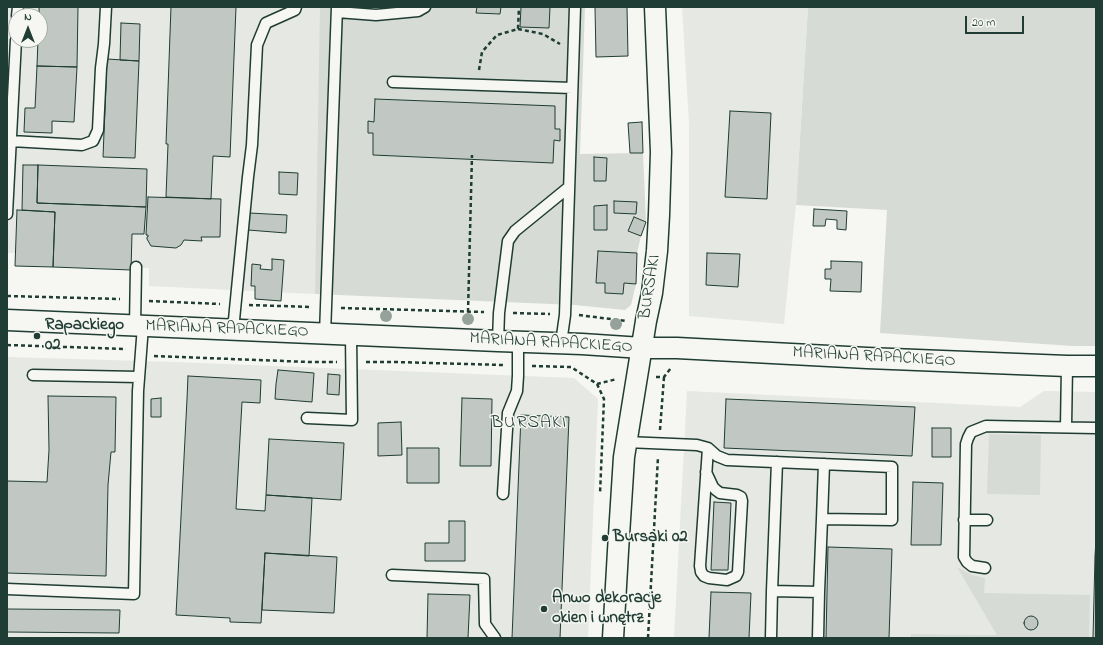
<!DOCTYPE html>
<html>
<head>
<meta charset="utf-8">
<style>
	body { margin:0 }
	#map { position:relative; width:1103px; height:645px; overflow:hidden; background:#f6f6f2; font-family:"Indie Flower",sans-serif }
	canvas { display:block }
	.frame { position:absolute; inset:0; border:8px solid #1f3d34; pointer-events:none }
	.north { position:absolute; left:8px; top:8px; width:40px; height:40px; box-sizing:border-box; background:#f6f6f2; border:1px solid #a0aca6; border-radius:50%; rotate:0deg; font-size:11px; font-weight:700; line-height:16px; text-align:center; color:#1f3d34 }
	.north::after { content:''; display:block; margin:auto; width:14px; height:18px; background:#1f3d34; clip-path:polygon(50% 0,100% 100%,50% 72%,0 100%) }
	.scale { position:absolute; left:965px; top:16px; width:59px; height:18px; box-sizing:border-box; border:2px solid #1f3d34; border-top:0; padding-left:5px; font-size:12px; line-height:14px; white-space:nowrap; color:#1f3d34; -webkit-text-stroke:3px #f6f6f2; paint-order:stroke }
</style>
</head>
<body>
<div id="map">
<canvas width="1103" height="645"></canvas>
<div class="frame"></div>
<div class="north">N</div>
<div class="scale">20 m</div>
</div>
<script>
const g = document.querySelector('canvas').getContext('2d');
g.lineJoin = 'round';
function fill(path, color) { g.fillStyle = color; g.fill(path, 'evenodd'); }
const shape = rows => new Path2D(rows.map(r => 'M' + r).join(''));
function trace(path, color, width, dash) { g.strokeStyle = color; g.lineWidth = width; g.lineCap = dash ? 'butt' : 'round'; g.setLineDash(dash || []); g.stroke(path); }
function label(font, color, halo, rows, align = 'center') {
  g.font = font + ' "Indie Flower",sans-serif'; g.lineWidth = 3; g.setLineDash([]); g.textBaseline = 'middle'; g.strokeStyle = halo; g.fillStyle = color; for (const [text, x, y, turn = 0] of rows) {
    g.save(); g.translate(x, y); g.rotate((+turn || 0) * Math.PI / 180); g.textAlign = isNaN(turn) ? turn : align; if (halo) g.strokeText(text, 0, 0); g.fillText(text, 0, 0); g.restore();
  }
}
fill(shape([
	[7,7,325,7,315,294,149,286,149,268,22,264,22,253,7,253],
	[16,16,40,16,40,40,16,40],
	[682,7,808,7,796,204,784,324,689,316,689,123],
	[7,357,175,362,574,378,598,399,588,638,7,638],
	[687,391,1020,407,1044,391,1096,392,1096,638,999,638,997,635,912,634,911,638,674,638]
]), '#e6e8e4');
fill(shape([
	[320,7,585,7,580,154,643,153,646,222,641,236,637,253,636,284,631,305,625,310,575,305,315,294],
	[808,7,1096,7,1096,346,1073,346,880,333,887,210,796,205],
	[989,434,1041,435,1040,495,987,494],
	[957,567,972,575,985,578,984,593,1090,595,1089,638,911,638,911,634,997,635]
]), '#d6dbd6');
const building = shape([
	[39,7,78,7,77,67,37,66,38,40,40,40,39,7],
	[171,7,236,7,230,157,213,156,211,199,166,197,168,144,166,144,171,7],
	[477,7,501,7,500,14,476,13,477,7],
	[521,7,550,7,549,28,520,27,521,7],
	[595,7,627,7,628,56,596,57,595,7],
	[121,23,140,24,139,61,120,60,121,23],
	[107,59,139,61,135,158,103,157,107,59],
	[37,66,77,67,74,122,52,121,52,133,24,132,25,108,35,108,37,66],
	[375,99,555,106,555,129,560,129,560,141,554,140,553,163,373,155,373,133,368,133,368,121,374,122,375,99],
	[730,111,771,113,767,199,725,197,730,111],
	[642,122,643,153,630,153,628,123,642,122],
	[594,157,607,158,606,181,594,181,594,157],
	[23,165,38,165,37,203,146,207,144,234,132,234,131,270,53,267,55,212,22,210,23,165],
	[38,165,147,169,146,207,37,203,38,165],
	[279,172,298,173,297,195,279,194,279,172],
	[148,197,221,199,220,237,201,237,202,241,184,240,181,245,176,248,151,246,147,239,147,237,148,237,148,235,146,235,148,197],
	[614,201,637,202,636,214,614,213,614,201],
	[607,205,607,230,594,230,594,206,607,205],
	[814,209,847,211,846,230,837,229,837,220,826,219,825,226,813,226,814,209],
	[17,210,55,212,53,267,15,266,17,210],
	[249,213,287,215,286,233,248,230,249,213],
	[634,217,646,222,641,236,628,231,634,217],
	[598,251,637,253,636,284,624,283,623,294,605,293,605,283,596,283,598,251],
	[707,253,740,254,738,287,706,285,707,253],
	[272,259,284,260,281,301,255,299,255,286,251,286,252,264,261,265,260,269,272,270,272,259],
	[831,261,862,262,861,292,830,291,831,279,825,279,825,269,831,269,831,261],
	[278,370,314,373,312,402,275,399,276,384,278,370],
	[328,374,340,375,339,395,327,394,328,374],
	[188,376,261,380,260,403,242,402,236,509,265,511,266,495,312,498,309,556,265,553,261,623,230,622,230,618,176,615,187,399,188,376],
	[48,396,116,397,115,452,111,452,108,485,106,576,7,573,7,481,47,482,49,450,48,396],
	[161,398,161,417,151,417,151,399,161,398],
	[462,398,492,399,491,466,460,466,462,398],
	[726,399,915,407,912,456,724,448,726,399],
	[521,415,569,417,560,638,512,638,521,415],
	[401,422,402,455,378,456,378,423,401,422],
	[932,428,951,428,951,457,932,457,932,428],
	[269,439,344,443,341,500,266,495,269,439],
	[407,448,439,448,439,483,407,483,407,448],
	[913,482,943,483,941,545,911,545,913,482],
	[714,502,731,503,728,570,711,570,714,502],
	[449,521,465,521,465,561,425,561,425,543,449,543,449,521],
	[1096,539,1096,638,1093,638,1095,556,1096,539],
	[828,547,892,549,889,638,826,638,828,547],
	[265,553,337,557,334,613,262,610,265,553],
	[711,592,751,593,749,638,709,638,711,592],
	[428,594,470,595,468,638,427,638,428,594],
	[7,609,120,610,119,633,7,632,7,609],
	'1024 623a7 7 0 1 1 14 0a7 7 0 1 1-14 0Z'
]);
fill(building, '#c1c8c3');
trace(building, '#1f3d34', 1);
const service = shape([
	[337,12,376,15,418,11,425,7],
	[17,16,18,7],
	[393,82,572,88],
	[11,141,82,145,93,141,98,130,101,68,104,44,106,7],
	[7,214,16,40],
	[135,326,136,267],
	[233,330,248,177,252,145,257,45,266,23,295,10,296,7],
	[325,334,337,7],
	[498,341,499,313,508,241,515,231,569,187],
	[561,343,565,315,575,7],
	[33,375,139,377],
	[307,418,352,420,351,335],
	[1066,427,1067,366],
	[626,442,697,445,708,448,717,456,727,460,892,467,892,520,822,519,819,592],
	[706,472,713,487,716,490,720,493,737,495,741,497,742,501,738,572,736,576,727,580,709,578,704,576,701,572,700,566,708,448],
	[503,494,508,413,517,391,518,376,518,342],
	[822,519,824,464],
	[964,520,987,520],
	[985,568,972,566,967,562,964,557,966,444,968,438,971,432,986,426,1096,428],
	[392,575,484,579,485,624,495,638],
	[7,589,134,594,138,391,143,326],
	[772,591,777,462],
	[771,638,772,591,819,592,818,638]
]);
const minor = shape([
	[7,320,498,341,582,344,642,348,677,348,867,358,1067,366,1096,366],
	[613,638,618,551,624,457,646,321,652,293,657,251,659,215,661,152,655,7]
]);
trace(service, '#1f3d34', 13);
trace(minor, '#1f3d34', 23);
trace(shape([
	[518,29,543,34,560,44],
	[479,70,482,52,497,35,518,29,519,7],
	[7,296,120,299],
	[149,301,220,304],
	[249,305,312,307],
	[341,308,484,312],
	[468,312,472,155],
	[513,313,550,314],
	[579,315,626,321],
	[7,345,126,349],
	[154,356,309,362,337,362],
	[366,362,395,362,503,365],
	[532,366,571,367,597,384,617,379],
	[656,377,664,377,671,368],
	[597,384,604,399,600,494],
	[660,430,664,377],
	[648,638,658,457]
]), '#1f3d34', 2.5, [4, 3]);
trace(service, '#f6f6f2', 10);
trace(minor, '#f6f6f2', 20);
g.fillStyle = '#94a29b';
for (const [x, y] of [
	[386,316],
	[468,319],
	[616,324]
]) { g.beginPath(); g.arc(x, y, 6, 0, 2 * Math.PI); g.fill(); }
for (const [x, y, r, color] of [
	[37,336,4,"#1f3d34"],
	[605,538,4,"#1f3d34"],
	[544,609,4,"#1f3d34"]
]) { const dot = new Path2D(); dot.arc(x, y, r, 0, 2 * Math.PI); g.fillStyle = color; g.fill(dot); trace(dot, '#f6f6f2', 1.5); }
label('17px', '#1f3d34', '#f6f6f2', [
	["BURSAKI",651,287,-81],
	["MARIANA RAPACKIEGO",227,330,2],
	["MARIANA RAPACKIEGO",551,344,3],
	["MARIANA RAPACKIEGO",874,358,3]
]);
label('bold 17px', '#1f3d34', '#f6f6f2', [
	["Rapackiego",45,326],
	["02",45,346],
	["Bursaki 02",613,538],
	["Anwo dekoracje",552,599],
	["okien i wnętrz",552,619]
], 'left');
g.letterSpacing = '1px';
label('18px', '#1f3d34', '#f6f6f2', [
	["BURSAKI",529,424]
]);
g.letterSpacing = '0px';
</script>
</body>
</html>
